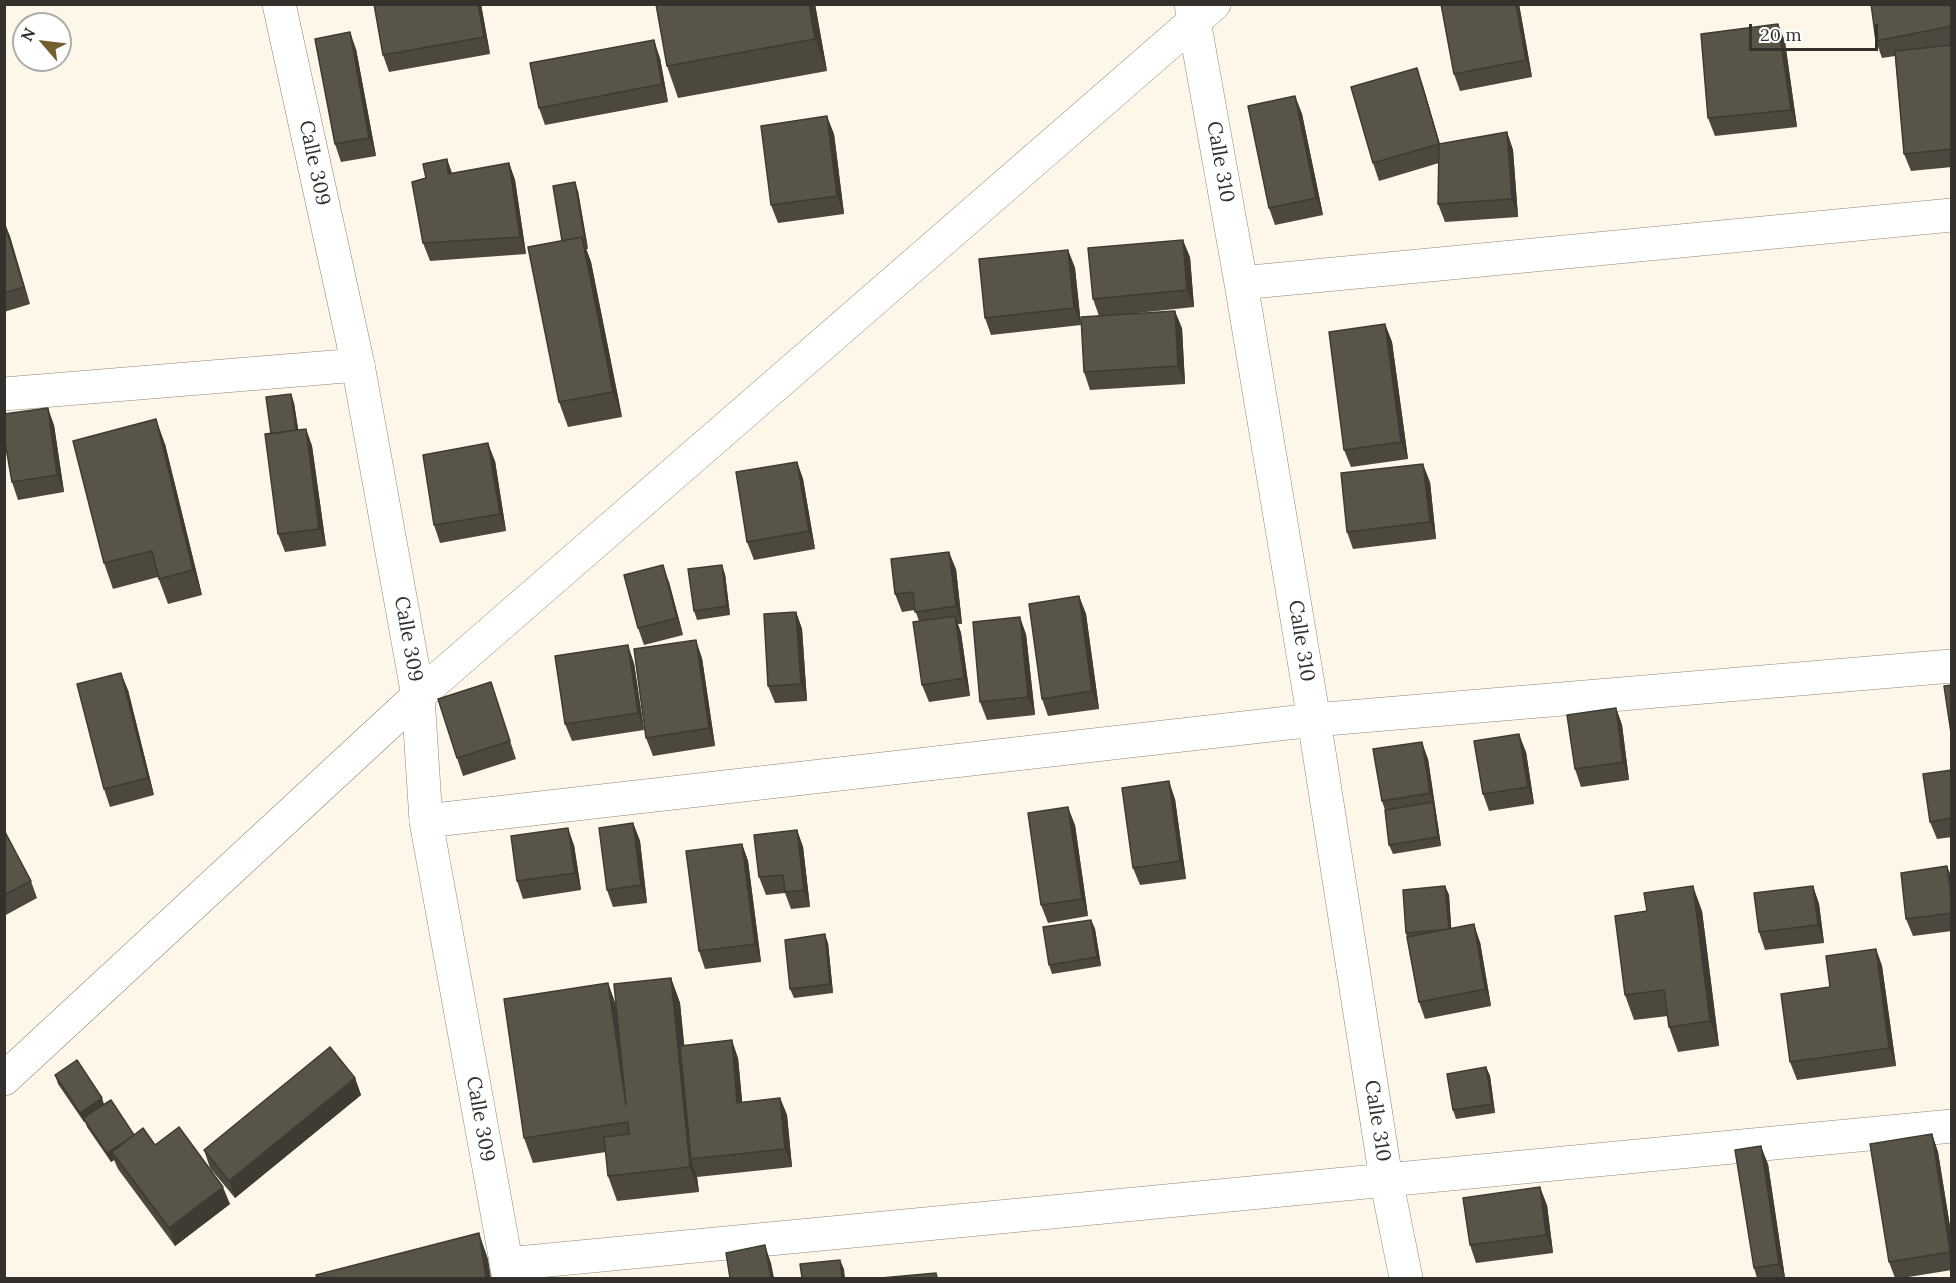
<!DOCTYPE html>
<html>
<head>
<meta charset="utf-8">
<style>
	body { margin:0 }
	#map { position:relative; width:1956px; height:1283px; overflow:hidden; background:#fdf7e9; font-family:Lora,serif }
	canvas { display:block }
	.frame { position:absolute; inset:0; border:6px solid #34312c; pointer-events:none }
	.north { position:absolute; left:12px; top:12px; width:60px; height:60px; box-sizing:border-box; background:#fff; border:2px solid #aeadab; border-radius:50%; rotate:298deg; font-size:16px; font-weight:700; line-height:24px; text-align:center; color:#34312c }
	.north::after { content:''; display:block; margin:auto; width:21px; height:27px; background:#735e2d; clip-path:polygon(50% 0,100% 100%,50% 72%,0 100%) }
	.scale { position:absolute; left:1749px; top:24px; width:129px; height:27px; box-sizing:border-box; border:3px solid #34312c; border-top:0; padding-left:8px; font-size:18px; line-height:21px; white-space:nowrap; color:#34312c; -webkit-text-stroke:4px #fff; paint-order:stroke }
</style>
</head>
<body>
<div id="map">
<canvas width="1956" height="1283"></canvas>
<div class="frame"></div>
<div class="north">N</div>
<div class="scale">20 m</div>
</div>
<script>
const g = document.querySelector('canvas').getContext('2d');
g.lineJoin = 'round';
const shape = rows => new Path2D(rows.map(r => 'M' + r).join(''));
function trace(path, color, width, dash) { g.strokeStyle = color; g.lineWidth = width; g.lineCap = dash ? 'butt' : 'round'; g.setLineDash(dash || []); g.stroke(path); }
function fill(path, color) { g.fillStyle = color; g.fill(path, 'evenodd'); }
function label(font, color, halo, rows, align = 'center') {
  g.font = font + ' Lora,serif'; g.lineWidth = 6; g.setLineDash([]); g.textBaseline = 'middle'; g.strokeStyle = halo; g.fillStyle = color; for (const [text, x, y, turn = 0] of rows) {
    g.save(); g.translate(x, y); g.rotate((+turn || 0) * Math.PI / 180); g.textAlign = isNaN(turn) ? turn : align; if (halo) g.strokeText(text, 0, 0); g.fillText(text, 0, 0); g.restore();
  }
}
const street = shape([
	[1191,4,1241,283,1314,720,1386,1179,1406,1278],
	[1241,283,1952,215],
	[4,394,358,365],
	[426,821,1314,720,1952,666],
	[4,1079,418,696,1214,4],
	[507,1264,1952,1126]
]);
const secondary = shape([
	[279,4,358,365,418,696,426,821,509,1278]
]);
trace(street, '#8c867a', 34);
trace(secondary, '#8c867a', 34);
trace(street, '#fff', 33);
trace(secondary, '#fff', 33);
fill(shape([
	[374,4,481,4,490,54,389,72,383,55],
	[815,4,827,71,678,98,667,66],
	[1441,4,1519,4,1532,77,1460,91,1454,74],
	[1952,4,1952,167,1911,171,1904,154,1895,56,1882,58,1876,41],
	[1778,24,1785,42,1797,127,1715,136,1708,118],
	[356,49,376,156,341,162,335,144],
	[660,58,668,102,545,125,539,108],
	[1423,86,1440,144,1507,132,1513,150,1518,217,1445,222,1438,204,1439,163,1379,181,1373,163],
	[1295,96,1302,114,1323,215,1275,225,1269,208],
	[834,134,844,214,778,223,771,205],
	[447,159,452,173,509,163,515,180,526,254,430,261,423,243,426,178],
	[578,191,588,249,586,249,591,262,622,417,568,427,559,402,562,241],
	[4,222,30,304,4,312],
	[1068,250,1075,268,1081,325,991,335,985,318],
	[1190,257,1194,307,1118,315,1182,328,1185,384,1090,390,1084,372,1099,316,1093,299],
	[1385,324,1392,342,1408,459,1351,467,1344,450],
	[291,394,294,403,298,430,306,429,312,446,326,546,285,552,278,534],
	[54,425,64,492,18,500,12,482],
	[165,444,202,595,168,604,158,577,113,589,104,563],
	[495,461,506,531,440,543,434,525],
	[797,462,803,479,815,549,754,560,747,542],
	[1430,482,1436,539,1353,549,1347,532],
	[956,569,962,624,958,624,961,633,970,696,929,702,922,685,919,621,915,610,902,612,895,594],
	[725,574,730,615,697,620,694,611],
	[669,582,683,635,644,645,638,628],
	[1079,596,1086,614,1099,709,1048,716,1042,699],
	[796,612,802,629,807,701,775,703,768,686],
	[1026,634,1035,715,987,720,980,702],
	[702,658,715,746,653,756,646,738],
	[634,663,644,730,572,741,565,724],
	[491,682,516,759,463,776,457,758],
	[128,690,154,795,110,807,104,789],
	[1616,708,1622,725,1629,780,1581,787,1575,769],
	[1526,752,1534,804,1489,811,1483,794],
	[1428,759,1441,846,1393,854,1389,845,1385,810,1382,801],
	[1952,770,1952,837,1937,839,1930,822],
	[1175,799,1186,879,1140,885,1133,868],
	[633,823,640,841,647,903,613,907,607,890],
	[1075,825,1088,916,1048,923,1041,905],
	[4,830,31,881,37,898,4,916],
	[797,830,803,847,810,907,791,909,785,893,766,895,759,877],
	[742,844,748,861,761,962,705,969,699,951],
	[574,845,581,890,523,899,517,881],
	[1952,878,1952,931,1913,936,1906,919],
	[1445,886,1449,895,1451,928,1480,942,1491,1006,1425,1019,1419,1002,1406,933],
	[1813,886,1819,904,1824,943,1765,950,1759,932],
	[1702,911,1719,1046,1678,1052,1669,1027,1668,1016,1634,1020,1625,995],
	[1091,920,1095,929,1101,966,1052,974,1049,965],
	[828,943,833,993,794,998,790,989],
	[1876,949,1882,966,1896,1066,1797,1080,1790,1062,1830,987],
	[671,978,680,1003,684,1046,738,1058,742,1102,780,1098,787,1115,792,1167,697,1177,699,1192,617,1201,608,1176,606,1152,533,1163,524,1138,608,983,617,1008],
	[1486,1067,1490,1076,1495,1113,1456,1119,1453,1110],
	[55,1075,104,1104,134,1135,155,1145,230,1204,175,1246,118,1169,114,1160,111,1162,87,1127,85,1121,84,1122,58,1084],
	[355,1078,361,1095,235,1198,210,1168,204,1150],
	[1932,1134,1938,1152,1952,1239,1952,1270,1902,1278,1895,1278,1889,1262],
	[1768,1164,1785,1278,1757,1278,1754,1268],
	[1547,1205,1553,1253,1476,1263,1470,1245]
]), '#4d483e');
fill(shape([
	[478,4,481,4,490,54,484,37],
	[809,4,815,4,827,71,815,39],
	[1516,4,1519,4,1532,77,1526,60],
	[1778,24,1785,42,1797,127,1791,110],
	[350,32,356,49,376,156,369,138],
	[654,40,660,58,668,102,662,84],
	[1417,68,1423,86,1445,162,1439,144],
	[1295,96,1302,114,1323,215,1316,198],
	[827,116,834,134,844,214,837,196],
	[1507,132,1513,150,1518,217,1512,199],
	[447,159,453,177,448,174],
	[509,163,515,180,526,254,520,237],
	[575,182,578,191,588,249,585,240],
	[4,222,10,236,30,304,24,287],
	[582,237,591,262,622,417,613,392],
	[1183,240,1190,257,1194,307,1187,290],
	[1068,250,1075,268,1081,325,1074,308],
	[1175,311,1182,328,1185,384,1178,366],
	[1385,324,1392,342,1408,459,1401,442],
	[291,394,294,403,300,440,296,431],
	[48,408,54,425,64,492,57,475],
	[156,419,165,444,202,595,193,570],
	[306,429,312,446,326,546,319,529],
	[488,443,495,461,506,531,500,514],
	[797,462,803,479,815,549,809,531],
	[1423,464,1430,482,1436,539,1430,522],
	[949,552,956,569,962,624,956,606],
	[663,565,669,582,683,635,677,618],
	[722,565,725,574,730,615,727,606],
	[1079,596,1086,614,1099,709,1092,691],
	[796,612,802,629,807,701,801,684],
	[955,616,961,633,970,696,964,678],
	[1020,617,1026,634,1035,715,1028,697],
	[696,640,702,658,715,746,709,728],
	[628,645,634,663,644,730,638,713],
	[121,673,128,690,154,795,148,778],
	[1616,708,1622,725,1629,780,1623,762],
	[1519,734,1526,752,1534,804,1528,787],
	[1422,742,1428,759,1441,846,1438,837,1433,802,1430,793],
	[1169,781,1175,799,1186,879,1180,861],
	[1068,807,1075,825,1088,916,1082,899],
	[633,823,640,841,647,903,641,885],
	[568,828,574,845,581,890,575,873],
	[797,830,803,847,810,907,804,890],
	[742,844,748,861,761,962,755,944],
	[1947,866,1952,878,1952,903],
	[1445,886,1449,895,1452,938,1449,929],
	[1693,886,1702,911,1719,1046,1710,1021],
	[1813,886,1819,904,1824,943,1818,925],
	[1091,920,1095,929,1101,966,1097,957],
	[1474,924,1480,942,1491,1006,1485,989],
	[825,934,828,943,833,993,830,984],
	[1876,949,1882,966,1896,1066,1889,1048],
	[671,978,680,1003,696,1159,691,1159,697,1177,699,1192,690,1167],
	[608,983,617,1009,626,1105],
	[732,1040,738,1058,744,1120,737,1103],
	[1486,1067,1490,1076,1495,1113,1492,1104],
	[355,1078,361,1095,235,1198,229,1181],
	[102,1098,105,1107,83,1118,85,1121,84,1122,80,1113],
	[780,1098,787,1115,792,1167,785,1149],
	[1932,1134,1938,1152,1952,1239,1952,1257,1950,1252],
	[134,1135,112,1152,114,1160,111,1162,107,1153],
	[1761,1146,1768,1164,1785,1278,1779,1264],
	[223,1187,230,1204,175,1246,169,1228],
	[1540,1187,1547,1205,1553,1253,1546,1235],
	[479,1233,488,1259,491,1278,486,1278],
	[765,1245,771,1263,774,1278,771,1278],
	[840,1260,844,1269,845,1278,842,1278]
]), '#3e3b32');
const building = shape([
	[374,4,478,4,484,37,383,55,374,4],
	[656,4,809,4,815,39,667,66,656,4],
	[1441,4,1516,4,1526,60,1454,74,1441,4],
	[1871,4,1952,4,1952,26,1876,41,1871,4],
	[1778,24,1791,110,1708,118,1701,34,1778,24],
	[350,32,369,138,335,144,315,39,350,32],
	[654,40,662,84,539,108,530,63,654,40],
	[1952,45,1952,149,1904,154,1895,51,1952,45],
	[1417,68,1439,144,1373,163,1351,87,1417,68],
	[1295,96,1316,198,1269,208,1248,106,1295,96],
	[827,116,837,196,771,205,761,126,827,116],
	[1507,132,1512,199,1438,204,1439,144,1507,132],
	[447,159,448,174,509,163,520,237,423,243,412,182,426,178,423,164,447,159],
	[575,182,585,240,583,240,582,237,562,241,553,186,575,182],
	[4,222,24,287,4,293,4,222],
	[582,237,613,392,559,402,528,247,582,237],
	[1183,240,1187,290,1093,299,1088,248,1183,240],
	[1068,250,1074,308,985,318,979,259,1068,250],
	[1175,311,1178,366,1084,372,1081,317,1175,311],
	[1385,324,1401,442,1344,450,1329,332,1385,324],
	[291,394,296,430,271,434,266,397,291,394],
	[48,408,57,475,12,482,4,436,4,414,48,408],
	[156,419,193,570,159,579,152,551,104,563,73,441,156,419],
	[306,429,319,529,278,534,265,434,306,429],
	[488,443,500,514,434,525,423,455,488,443],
	[797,462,809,531,747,542,736,472,797,462],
	[1423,464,1430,522,1347,532,1341,473,1423,464],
	[949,552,956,606,915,612,913,592,895,594,891,559,949,552],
	[663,565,677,618,638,628,624,575,663,565],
	[722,565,727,606,694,611,688,569,722,565],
	[1079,596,1092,691,1042,699,1029,604,1079,596],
	[796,612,801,684,768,686,764,614,796,612],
	[955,616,964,678,922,685,913,622,955,616],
	[1020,617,1028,697,980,702,973,622,1020,617],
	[696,640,709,728,646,738,634,649,696,640],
	[628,645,638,713,565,724,555,656,628,645],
	[121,673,148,778,104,789,77,684,121,673],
	[491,682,510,741,457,758,438,699,491,682],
	[1952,685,1952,733,1951,733,1944,686,1952,685],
	[1616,708,1623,762,1575,769,1567,715,1616,708],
	[1519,734,1528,787,1483,794,1474,741,1519,734],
	[1422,742,1430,793,1382,801,1373,749,1422,742],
	[1952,770,1952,818,1930,822,1923,774,1952,770],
	[1169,781,1180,861,1133,868,1122,788,1169,781],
	[1433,802,1438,837,1389,845,1385,810,1433,802],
	[1068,807,1082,899,1041,905,1028,813,1068,807],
	[633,823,641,885,607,890,599,828,633,823],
	[568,828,575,873,517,881,511,836,568,828],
	[4,830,31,881,4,895,4,830],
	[797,830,804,890,785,892,783,875,759,877,754,835,797,830],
	[742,844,755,944,699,951,686,851,742,844],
	[1947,866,1952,903,1952,913,1906,919,1901,873,1947,866],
	[1445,886,1449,929,1406,933,1403,890,1445,886],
	[1693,886,1710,1021,1669,1027,1664,990,1625,995,1615,916,1647,911,1644,893,1693,886],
	[1813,886,1818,925,1759,932,1754,893,1813,886],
	[1091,920,1097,957,1049,965,1043,927,1091,920],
	[1474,924,1485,989,1419,1002,1407,937,1474,924],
	[825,934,830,984,790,989,785,940,825,934],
	[1876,949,1889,1048,1790,1062,1781,994,1830,987,1826,956,1876,949],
	[671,978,690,1167,608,1176,604,1137,629,1134,628,1122,524,1138,504,999,608,983,626,1105,614,984,671,978],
	[732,1040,737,1103,780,1098,785,1149,691,1159,680,1046,732,1040],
	[330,1047,355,1078,229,1181,204,1150,330,1047],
	[77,1060,102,1098,80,1113,55,1075,77,1060],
	[1486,1067,1492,1104,1453,1110,1447,1074,1486,1067],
	[111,1100,134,1135,107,1153,83,1118,111,1100],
	[179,1127,223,1187,169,1228,112,1152,143,1128,155,1145,179,1127],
	[1932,1134,1950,1252,1889,1262,1870,1144,1932,1134],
	[1761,1146,1779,1264,1754,1268,1735,1150,1761,1146],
	[1540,1187,1546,1235,1470,1245,1463,1198,1540,1187],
	[479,1233,486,1278,317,1278,316,1275,479,1233],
	[765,1245,771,1278,730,1278,726,1253,765,1245],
	[840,1260,842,1278,802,1278,800,1264,840,1260],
	[936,1273,937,1278,881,1278,936,1273]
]);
fill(building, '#595448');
trace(building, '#3e3b32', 1.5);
label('20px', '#34312c', '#fff', [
	["Calle 310",1220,162,80],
	["Calle 309",314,163,78],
	["Calle 309",408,639,80],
	["Calle 310",1301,641,81],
	["Calle 309",480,1119,80],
	["Calle 310",1377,1121,81]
]);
</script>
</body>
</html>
